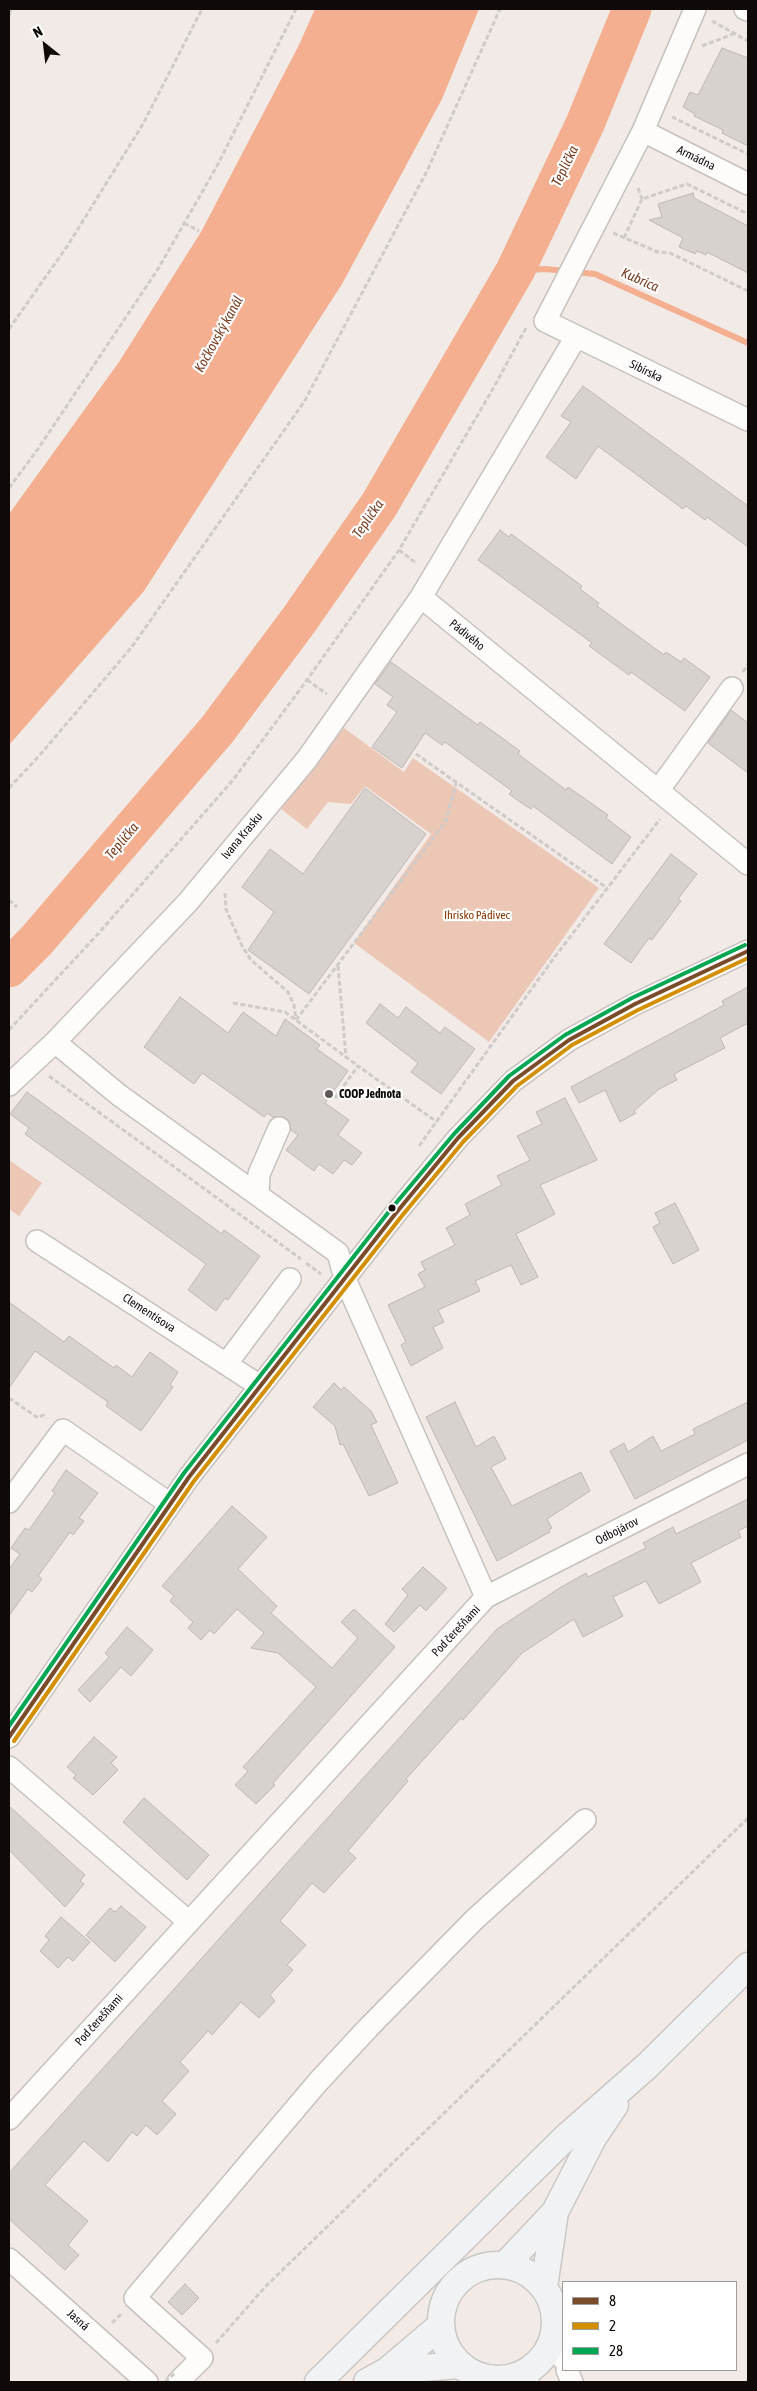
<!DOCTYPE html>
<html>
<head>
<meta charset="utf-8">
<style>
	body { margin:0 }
	#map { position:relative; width:757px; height:2391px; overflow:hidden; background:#f2eae6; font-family:"Asap Condensed",sans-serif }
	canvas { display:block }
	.frame { position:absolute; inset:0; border:10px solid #0f0a08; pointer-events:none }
	.legend { position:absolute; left:562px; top:2281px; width:175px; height:90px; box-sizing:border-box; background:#fff; border:1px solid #9f9d9c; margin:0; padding:6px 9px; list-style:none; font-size:15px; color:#0f0a08 }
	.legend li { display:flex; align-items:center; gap:10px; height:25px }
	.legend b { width:25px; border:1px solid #9f9d9c }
	.north { position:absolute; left:20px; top:20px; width:50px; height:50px; -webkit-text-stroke:4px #fff; paint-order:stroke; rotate:331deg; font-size:14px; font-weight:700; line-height:20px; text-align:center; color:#0f0a08 }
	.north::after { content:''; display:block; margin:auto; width:18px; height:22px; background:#0f0a08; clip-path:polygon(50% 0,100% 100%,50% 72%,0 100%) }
</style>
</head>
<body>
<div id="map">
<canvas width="757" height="2391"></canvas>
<div class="frame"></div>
<ul class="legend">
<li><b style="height:6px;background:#7a4b2a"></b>8</li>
<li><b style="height:6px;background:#d48f01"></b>2</li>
<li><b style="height:6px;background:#00a651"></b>28</li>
</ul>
<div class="north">N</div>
</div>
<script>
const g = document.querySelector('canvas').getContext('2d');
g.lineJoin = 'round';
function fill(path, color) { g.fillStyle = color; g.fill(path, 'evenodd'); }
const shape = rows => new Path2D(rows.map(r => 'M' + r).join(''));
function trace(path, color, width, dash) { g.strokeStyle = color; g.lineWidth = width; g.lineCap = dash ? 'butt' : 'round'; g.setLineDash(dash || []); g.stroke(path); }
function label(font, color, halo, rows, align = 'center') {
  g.font = font + ' "Asap Condensed",sans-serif'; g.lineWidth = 4.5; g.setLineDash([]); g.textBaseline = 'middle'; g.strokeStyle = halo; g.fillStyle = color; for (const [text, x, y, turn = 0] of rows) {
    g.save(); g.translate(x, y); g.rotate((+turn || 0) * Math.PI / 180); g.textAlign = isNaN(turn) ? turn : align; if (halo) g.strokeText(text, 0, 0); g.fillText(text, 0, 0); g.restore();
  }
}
fill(shape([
	[344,728,404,772,413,758,599,888,489,1042,354,943,431,834,365,786,351,804,328,802,307,829,281,809],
	[9,1160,42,1183,19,1216,9,1209]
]), '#ecc7b6');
fill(shape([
	[315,9,479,9,442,99,342,284,144,591,9,745,9,514,119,362,201,232,298,47]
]), '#f3af8f');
trace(shape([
	[515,271,545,269,595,274,748,343]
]), '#f3af8f', 6);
trace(shape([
	[9,968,36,941,217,730,299,620,379,505,515,271,585,124,632,9]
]), '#f3af8f', 39);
const building = shape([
	[722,48,748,58,748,146,722,133,723,130,694,116,695,114,683,107,690,92,698,95,722,48],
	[693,193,694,198,748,226,748,273,707,252,706,255,697,251,695,254,679,247,683,238,649,220,662,217,658,204,693,193],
	[583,386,748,506,748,547,707,517,705,520,686,506,683,509,598,446,576,479,546,457,571,422,561,416,583,386],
	[500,530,509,537,511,534,582,586,580,589,599,603,597,606,664,655,666,652,681,662,684,658,710,677,685,711,631,672,629,675,589,646,592,643,478,560,500,530],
	[391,662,478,725,480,722,520,751,518,754,566,790,568,787,608,815,606,818,631,837,612,864,533,806,531,809,520,802,509,794,512,791,445,742,442,745,425,733,402,768,372,747,397,712,387,705,393,697,375,684,391,662],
	[731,710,748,723,748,773,708,743,731,710],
	[365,788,426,834,309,994,248,950,274,912,242,887,270,849,303,874,365,788],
	[671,854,697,874,678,899,681,901,652,940,649,938,631,963,604,944,671,854],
	[748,987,748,1023,720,1038,725,1048,674,1074,677,1080,659,1089,634,1111,636,1113,620,1122,605,1090,579,1103,571,1087,724,1005,722,1001,748,987],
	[180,997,228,1033,243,1012,276,1036,285,1019,320,1045,317,1049,348,1071,325,1103,349,1120,338,1135,362,1153,352,1165,344,1160,333,1174,319,1164,314,1171,286,1150,298,1135,291,1130,289,1121,284,1117,273,1117,267,1113,264,1117,202,1073,194,1084,144,1047,180,997],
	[380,1004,398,1018,406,1007,440,1033,445,1027,475,1049,441,1094,411,1072,418,1063,366,1023,380,1004],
	[27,1092,222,1234,224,1230,260,1256,228,1300,225,1298,216,1311,188,1290,206,1264,25,1134,29,1128,10,1114,27,1092],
	[565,1098,597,1160,540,1185,555,1214,516,1234,538,1277,521,1285,511,1265,475,1281,480,1291,438,1310,444,1322,433,1327,443,1348,411,1366,401,1345,406,1342,388,1305,425,1287,418,1274,425,1270,421,1262,455,1245,446,1228,470,1215,465,1204,502,1185,497,1176,530,1160,517,1136,542,1124,536,1112,565,1098],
	[675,1203,699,1250,673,1264,653,1227,660,1223,655,1213,675,1203],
	[9,1302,64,1342,69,1336,114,1368,116,1365,132,1377,150,1352,178,1372,170,1385,173,1387,141,1431,106,1406,108,1402,35,1351,9,1388,9,1302],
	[334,1383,341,1390,344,1387,371,1411,377,1422,371,1425,398,1483,369,1496,343,1444,340,1445,335,1426,313,1407,334,1383],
	[455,1402,476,1447,494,1436,506,1459,491,1467,512,1506,581,1472,590,1491,547,1519,552,1528,549,1530,550,1532,497,1561,426,1417,455,1402],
	[748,1402,748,1440,635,1499,610,1451,624,1443,628,1452,653,1436,661,1451,695,1434,693,1429,748,1402],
	[66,1470,98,1493,79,1518,84,1521,73,1535,70,1532,38,1576,42,1579,32,1592,28,1589,9,1616,9,1569,20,1554,11,1548,25,1528,29,1530,55,1493,52,1491,66,1470],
	[748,1499,748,1526,738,1531,741,1537,691,1563,701,1582,659,1604,646,1581,613,1597,623,1616,583,1637,574,1619,522,1653,463,1720,461,1718,406,1779,408,1781,348,1851,356,1858,324,1893,312,1883,280,1921,306,1945,287,1965,293,1970,270,1995,275,2001,259,2018,241,2002,212,2035,208,2031,180,2062,189,2071,162,2101,176,2114,157,2135,146,2125,137,2136,132,2132,108,2162,84,2141,45,2185,88,2221,68,2245,79,2255,65,2270,9,2219,9,2173,497,1629,558,1589,586,1573,588,1577,646,1548,643,1543,673,1527,676,1534,748,1499],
	[232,1506,267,1537,238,1569,277,1606,271,1613,332,1668,358,1638,341,1622,354,1609,395,1647,273,1783,275,1785,256,1804,235,1785,248,1771,243,1767,316,1687,278,1653,251,1648,264,1633,237,1609,214,1634,210,1630,201,1640,188,1628,193,1622,170,1601,174,1596,162,1586,232,1506],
	[423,1567,447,1588,426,1611,420,1605,394,1632,385,1624,408,1595,402,1589,423,1567],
	[127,1627,153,1650,131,1676,121,1667,90,1702,78,1690,109,1657,105,1653,127,1627],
	[94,1737,117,1757,111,1763,118,1770,93,1795,73,1778,76,1775,67,1767,94,1737],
	[144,1798,209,1855,187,1880,123,1822,144,1798],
	[9,1806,85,1875,80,1881,84,1884,65,1907,9,1850,9,1806],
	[121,1906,146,1927,115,1962,86,1935,110,1908,115,1912,121,1906],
	[61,1917,90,1942,73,1961,68,1957,58,1968,40,1951,49,1940,45,1936,61,1917],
	[185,2284,199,2298,182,2315,168,2302,185,2284]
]);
fill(building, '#d8d2cf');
trace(building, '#beb7b4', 1);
const minor = shape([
	[695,9,643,131,545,321,748,420],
	[745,9,748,10],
	[643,131,748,184],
	[421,597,748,864],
	[658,791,732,688],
	[9,1085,55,1042],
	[258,1195,259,1174,279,1128],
	[37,1241,260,1386],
	[227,1363,290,1279],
	[9,1502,63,1430,170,1504],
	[486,1597,345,1279,338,1253,119,1095,55,1042,188,902,307,759,421,597,576,337],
	[9,1737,189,1477,396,1213,458,1138,513,1081,569,1040,635,1004,748,951],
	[9,1767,189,1922],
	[9,2119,486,1597,748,1464],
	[9,2259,147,2382],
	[554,2335,563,2359],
	[567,2370,572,2382],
	[517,2377,528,2382],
	[178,2382,202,2358,135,2298,318,2082,368,2028,475,1919,585,1820]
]);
const major = shape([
	'441 2322a57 57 0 1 1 114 0a57 57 0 1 1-114 0Z',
	[505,2265,555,2212,593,2138,615,2105],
	[544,2287,555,2212],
	[387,2371,459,2365],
	[318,2382,565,2138,647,2066,748,1966],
	[367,2382,387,2371,440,2326]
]);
trace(minor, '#c7c1be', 24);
trace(major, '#cac7c5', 29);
trace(shape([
	[9,15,11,9],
	[712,21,748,41],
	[702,46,733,34],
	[672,117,748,154],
	[638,188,642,199],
	[184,223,199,231],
	[613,233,658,252,670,253,748,291],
	[624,238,642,199,687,184,748,214],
	[9,329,68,245,143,124,202,9],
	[9,488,38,449,158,269,217,166,296,9],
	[399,550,416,563],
	[743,672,748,664],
	[307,680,327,694],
	[416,754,607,888],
	[9,788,39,756,131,648,304,402,427,171,500,9],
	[225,893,226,909,242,946,251,960,288,992,294,1005,296,1019],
	[9,900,17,907],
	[338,966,346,1057],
	[233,1003,285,1012,358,1066],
	[296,1020,446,821,456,783],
	[9,1030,97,935,233,780,307,680,399,550,494,387,526,328],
	[49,1076,301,1259],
	[335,1098,358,1066,437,1122],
	[419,1146,551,962,660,819],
	[306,1263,321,1274],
	[9,1398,38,1418,43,1415,46,1418],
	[112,2323,122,2313],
	[216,2343,265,2287,748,1818]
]), '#cecbc9', 3, [5, 2.5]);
trace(minor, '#fdfcfb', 21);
trace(major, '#f0f2f4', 26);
trace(shape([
	[165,2382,176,2372]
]), '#cecbc9', 3, [5, 2.5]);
trace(shape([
	[9,1737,189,1477,396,1213,458,1138,513,1081,569,1040,635,1004,748,951]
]), '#7a4b2a', 4);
trace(shape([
	[14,1741,194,1481,401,1217,463,1142,517,1086,572,1045,638,1010,748,958]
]), '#d48f01', 4);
trace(shape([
	[9,1726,184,1473,391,1209,454,1134,509,1076,565,1035,632,998,745,945]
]), '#00a651', 4);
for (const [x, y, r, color] of [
	[329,1094,5,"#5e5856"],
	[392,1208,4.5,"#0f0a08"]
]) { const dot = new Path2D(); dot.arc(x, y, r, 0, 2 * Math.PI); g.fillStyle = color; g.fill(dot); trace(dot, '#fff', 2); }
label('12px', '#0f0a08', '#fff', [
	["Armádna",696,158,26],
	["Sibírska",646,371,26],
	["Pádivého",467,635,39],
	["Ivana Krasku",242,836,-50],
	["Clementisova",149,1313,33],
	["Odbojárov",617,1531,-27],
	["Pod čerešňami",456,1631,-47],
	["Pod čerešňami",99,2020,-48],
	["Jasná",78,2320,42]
]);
label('12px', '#883600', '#fff', [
	["Ihrisko Pádivec",477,915]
]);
label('bold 12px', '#0f0a08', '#fff', [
	["COOP Jednota",339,1094]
], 'left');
label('italic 14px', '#773c1d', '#fff', [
	["Teplička",565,166,-64],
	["Kubrica",640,280,24],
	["Kočkovský kanál",219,334,-61],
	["Teplička",368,519,-55],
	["Teplička",122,841,-50]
]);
</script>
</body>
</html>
